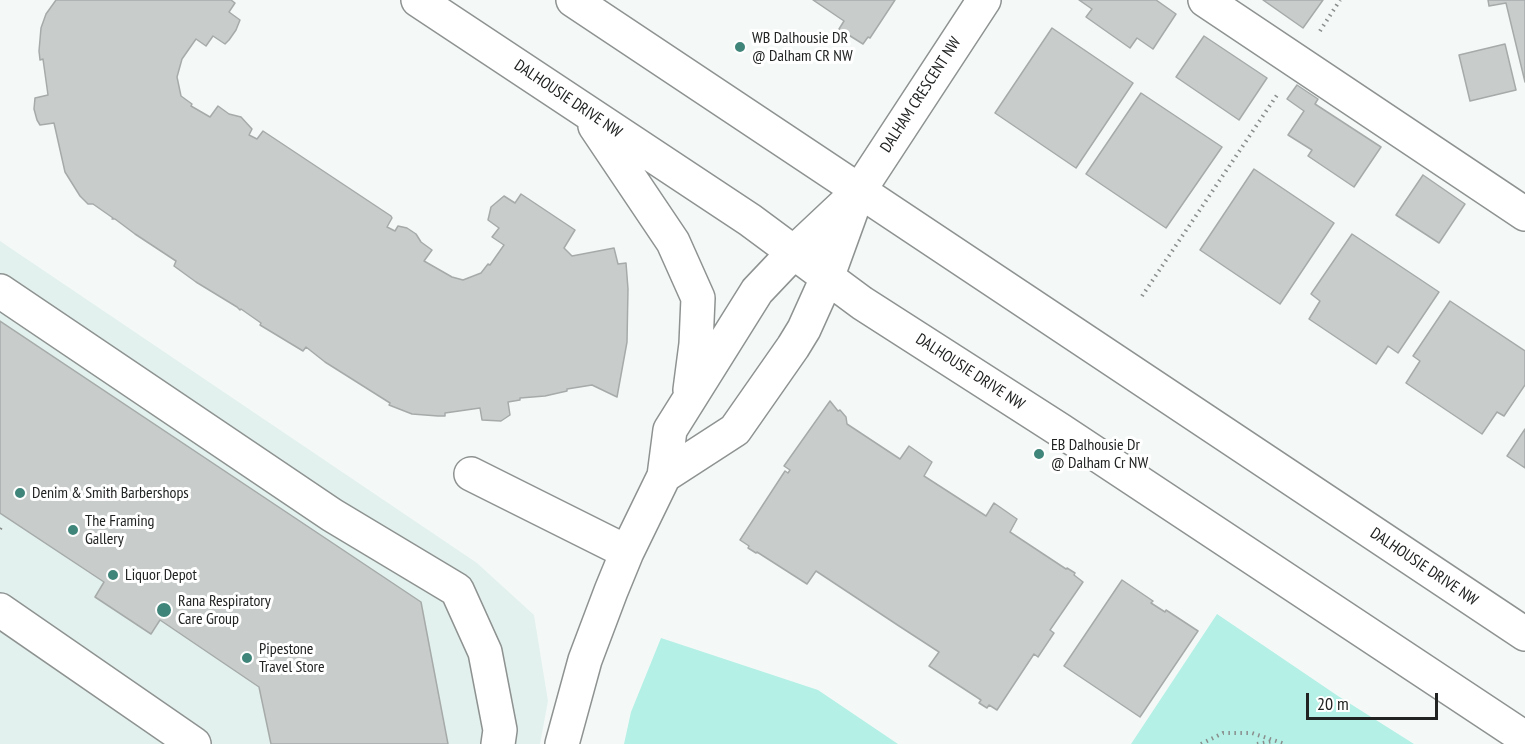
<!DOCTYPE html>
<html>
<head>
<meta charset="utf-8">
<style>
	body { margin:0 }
	#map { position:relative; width:1525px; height:744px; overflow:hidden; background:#f4f9f8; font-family:"PT Sans Narrow",sans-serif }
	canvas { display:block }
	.scale { position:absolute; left:1306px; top:693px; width:132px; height:27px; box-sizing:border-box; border:3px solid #212322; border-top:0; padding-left:8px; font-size:18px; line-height:21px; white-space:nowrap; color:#212322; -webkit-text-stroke:4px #fff; paint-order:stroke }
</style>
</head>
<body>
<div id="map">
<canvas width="1525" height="744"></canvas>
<div class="scale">20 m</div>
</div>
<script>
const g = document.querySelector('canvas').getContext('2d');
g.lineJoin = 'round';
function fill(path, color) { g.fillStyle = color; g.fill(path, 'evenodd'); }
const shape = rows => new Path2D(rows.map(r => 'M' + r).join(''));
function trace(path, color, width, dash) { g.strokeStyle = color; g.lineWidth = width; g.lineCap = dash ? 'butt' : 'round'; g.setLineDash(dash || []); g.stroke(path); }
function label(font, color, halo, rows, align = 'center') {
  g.font = font + ' "PT Sans Narrow",sans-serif'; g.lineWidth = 6; g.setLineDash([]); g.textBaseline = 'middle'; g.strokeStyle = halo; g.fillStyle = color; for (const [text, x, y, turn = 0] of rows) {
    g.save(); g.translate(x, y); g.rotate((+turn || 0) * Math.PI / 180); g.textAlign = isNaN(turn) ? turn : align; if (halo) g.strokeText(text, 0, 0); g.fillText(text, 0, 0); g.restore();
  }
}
fill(shape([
	[0,241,477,563,534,615,548,701,540,744,0,744]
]), '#e2f1ed');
fill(shape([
	[1217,614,1338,696,1414,744,1131,744],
	[661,638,818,690,898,744,624,744,631,712]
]), '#b4f0e5');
const building = shape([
	[56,0,231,0,235,3,229,12,240,20,236,30,229,40,225,44,213,36,206,46,196,39,182,59,177,77,181,96,192,104,191,106,210,117,218,106,229,114,241,117,252,129,249,135,257,139,263,131,391,216,392,218,387,227,395,231,398,226,407,228,416,234,421,242,432,250,424,261,452,277,463,280,481,273,488,264,490,265,504,245,492,237,499,228,488,220,491,207,504,196,515,203,521,194,575,230,564,248,572,256,614,248,618,264,626,263,628,289,627,342,617,397,592,385,567,389,567,391,545,396,520,398,520,400,508,402,510,415,501,421,482,420,480,408,445,413,445,416,438,416,412,414,389,405,390,403,325,362,306,347,303,351,260,325,261,323,241,309,240,310,237,307,196,282,174,266,176,261,135,234,115,219,112,219,113,218,93,204,88,204,80,196,65,172,54,123,40,125,37,120,34,109,35,98,48,95,43,59,40,60,39,51,41,28,46,14,56,0],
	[813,0,895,0,870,38,868,37,863,44,839,29,844,21,813,0],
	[1079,0,1156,0,1176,14,1153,49,1137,38,1130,48,1086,17,1092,9,1079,0],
	[1263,0,1323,0,1303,28,1263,0],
	[1488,0,1525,0,1525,82,1506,3,1489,6,1488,0],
	[1052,28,1133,83,1076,168,995,113,1052,28],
	[1204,36,1267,78,1239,120,1176,77,1204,36],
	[1505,44,1516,90,1470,101,1459,55,1505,44],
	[1297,85,1318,99,1315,104,1381,147,1354,187,1308,156,1312,150,1288,135,1304,111,1287,99,1297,85],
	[1141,93,1222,147,1166,228,1086,174,1141,93],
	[1254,169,1334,223,1280,304,1200,250,1254,169],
	[1423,175,1465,204,1439,243,1396,215,1423,175],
	[1352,234,1439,292,1398,353,1388,346,1376,364,1309,319,1320,301,1311,294,1352,234],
	[1450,301,1525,351,1525,385,1504,416,1497,412,1482,434,1406,383,1420,361,1413,356,1450,301],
	[0,321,421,602,448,744,271,744,259,687,160,620,151,634,95,597,104,582,0,513,0,321],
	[830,401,838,411,840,410,846,417,847,424,900,459,909,446,932,462,924,476,986,516,994,503,1017,519,1010,532,1066,569,1067,568,1075,573,1074,575,1083,582,1050,630,1054,633,1038,657,1034,654,997,710,989,705,987,708,979,703,981,700,929,666,939,652,899,626,816,571,807,584,757,552,756,553,748,548,749,546,740,540,785,471,788,473,790,470,784,466,830,401],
	[1525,429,1525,468,1507,456,1525,429],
	[1122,580,1153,601,1151,603,1165,612,1166,610,1198,631,1140,717,1064,666,1122,580]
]);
fill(building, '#c8cdcc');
trace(building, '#a6abaa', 1.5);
const minor = shape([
	[418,0,750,220,862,303,1060,430,1525,738],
	[573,0,1525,634],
	[1205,0,1525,214],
	[595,126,673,242,698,298,696,344,690,390],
	[0,291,332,515,457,590,485,652,500,730,498,744],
	[471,474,627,552],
	[664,476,735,430,793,347,804,329,827,278,856,198],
	[0,610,194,744],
	[562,744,585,660,611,591,627,552,664,476,670,430,757,291,793,253,859,191,984,0]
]);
trace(minor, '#8e9392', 36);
trace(shape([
	[1320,31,1340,0],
	[1142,296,1277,95],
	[0,529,1,527],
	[1201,744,1223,733,1252,733,1285,744],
	[1257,744,1273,741]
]), '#898d8c', 4, [1.5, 4.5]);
trace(minor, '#fff', 33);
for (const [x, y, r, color] of [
	[740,47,6,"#40857a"],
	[1039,454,6,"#40857a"],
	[20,493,6,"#40857a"],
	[73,530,6,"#40857a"],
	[113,575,6,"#40857a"],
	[164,610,8,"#40857a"],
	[247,658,6,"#40857a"]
]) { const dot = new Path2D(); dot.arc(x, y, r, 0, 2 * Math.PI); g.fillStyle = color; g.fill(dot); trace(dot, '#fff', 2); }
label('16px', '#212322', '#fff', [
	["WB Dalhousie DR",752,38],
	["@ Dalham CR NW",752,56],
	["EB Dalhousie Dr",1051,445],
	["@ Dalham Cr NW",1051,463],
	["Denim & Smith Barbershops",32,493],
	["The Framing",85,521],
	["Gallery",85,539],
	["Liquor Depot",125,575],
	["Rana Respiratory",178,601],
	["Care Group",178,619],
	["Pipestone",259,649],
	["Travel Store",259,667]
], 'left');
label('16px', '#212322', '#fff', [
	["DALHAM CRESCENT NW",921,95,-57],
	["DALHOUSIE DRIVE NW",568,99,34],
	["DALHOUSIE DRIVE NW",970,372,33],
	["DALHOUSIE DRIVE NW",1424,567,34]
]);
</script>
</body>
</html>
